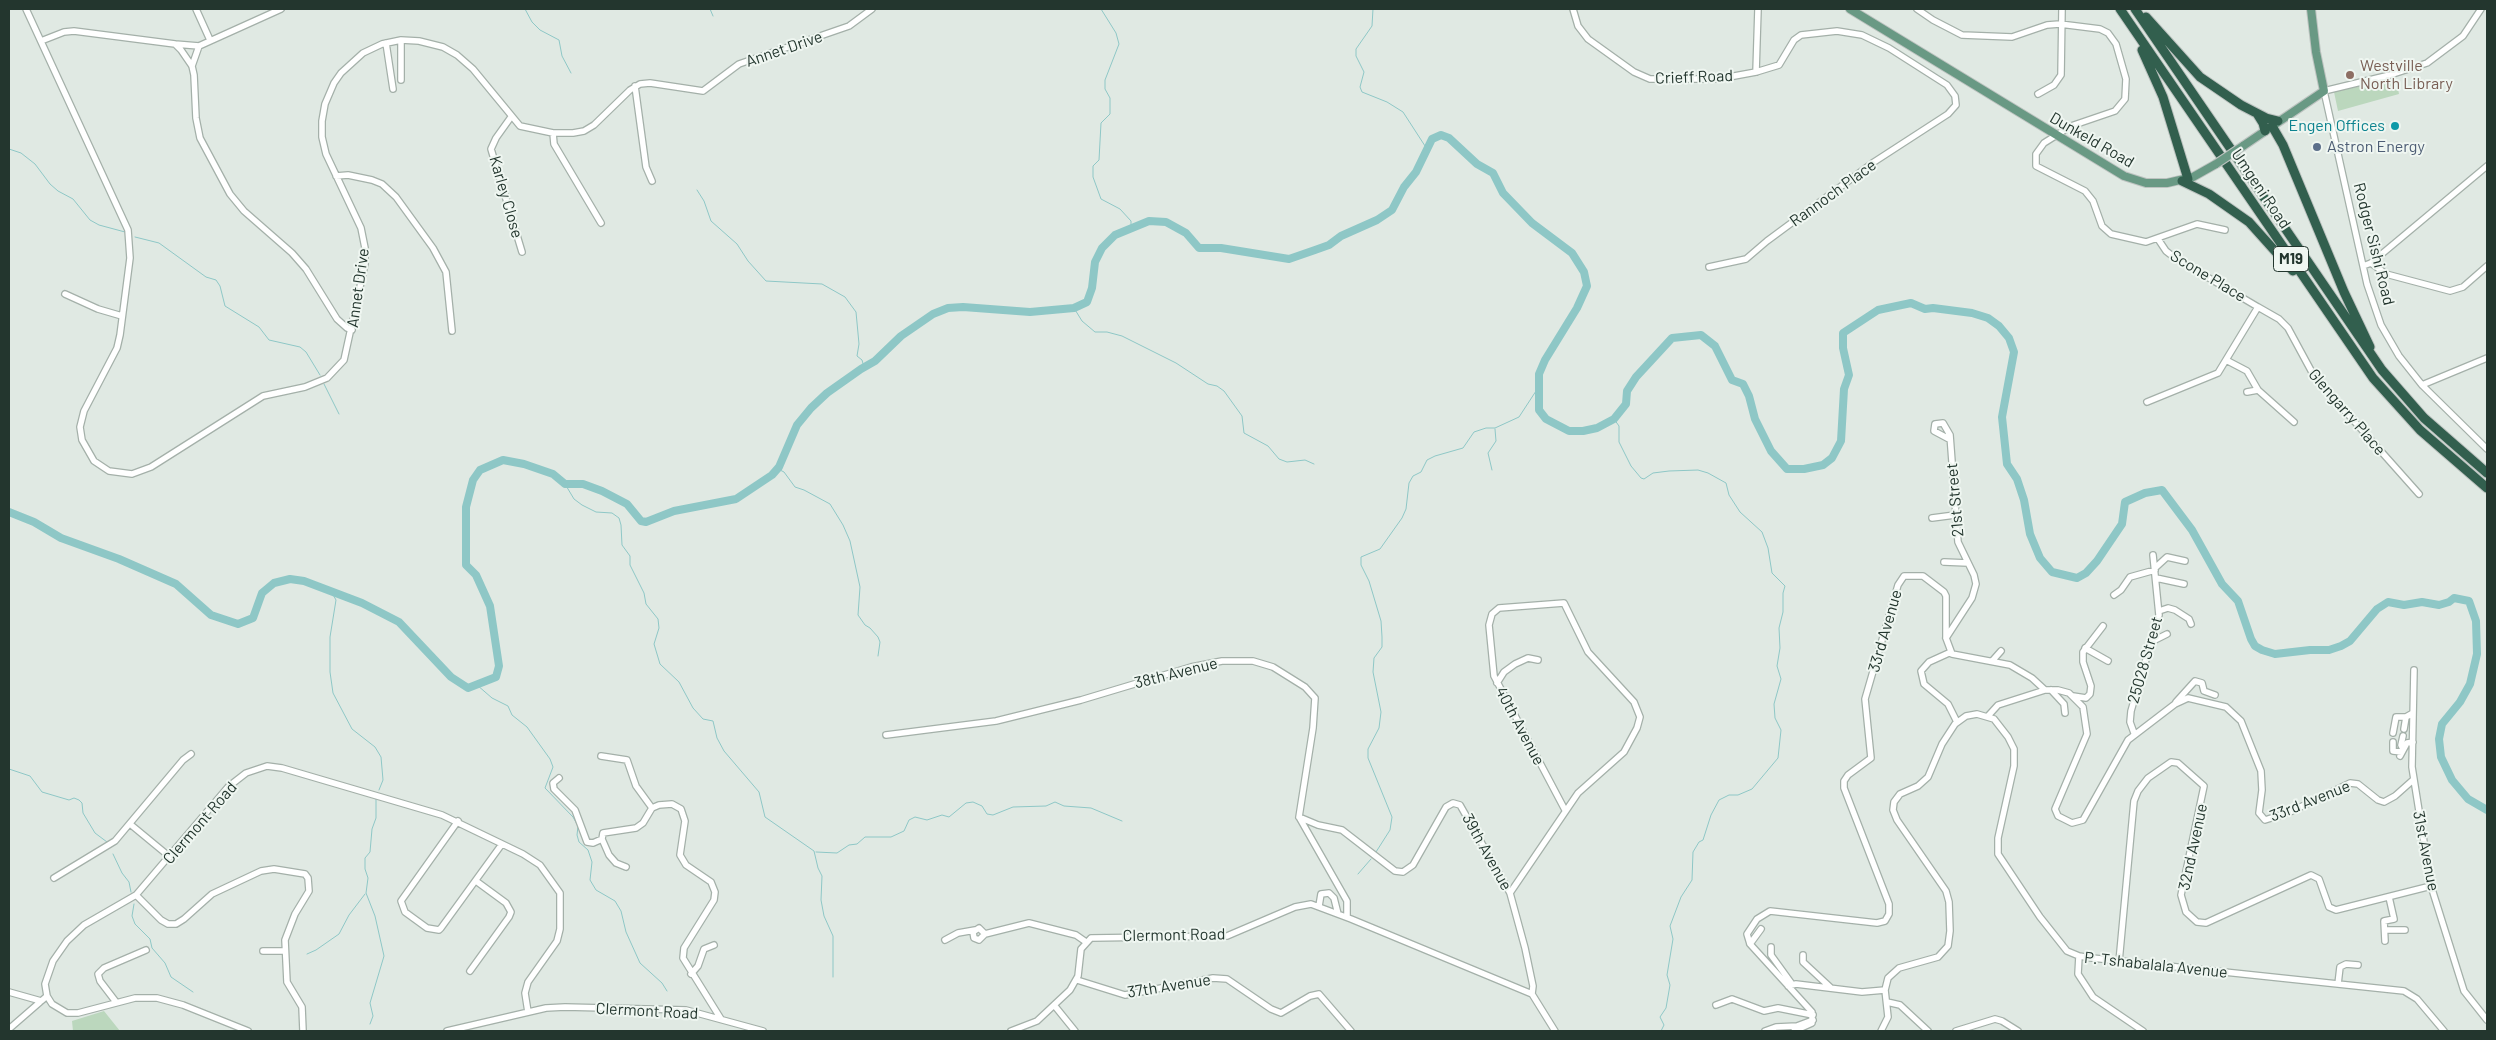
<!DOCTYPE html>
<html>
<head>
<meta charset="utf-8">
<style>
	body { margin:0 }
	#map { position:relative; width:2496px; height:1040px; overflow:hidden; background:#e0e9e3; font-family:Barlow,sans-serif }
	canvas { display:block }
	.frame { position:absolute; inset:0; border:10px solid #23362e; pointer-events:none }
</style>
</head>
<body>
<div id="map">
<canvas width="2496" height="1040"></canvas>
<div class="frame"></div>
</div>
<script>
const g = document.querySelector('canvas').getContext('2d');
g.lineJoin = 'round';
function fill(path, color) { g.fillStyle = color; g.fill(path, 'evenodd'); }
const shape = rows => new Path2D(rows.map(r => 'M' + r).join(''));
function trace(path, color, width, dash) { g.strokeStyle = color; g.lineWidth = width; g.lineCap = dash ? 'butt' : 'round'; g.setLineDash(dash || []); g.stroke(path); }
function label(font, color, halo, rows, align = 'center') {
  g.font = font + ' Barlow,sans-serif'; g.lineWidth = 4; g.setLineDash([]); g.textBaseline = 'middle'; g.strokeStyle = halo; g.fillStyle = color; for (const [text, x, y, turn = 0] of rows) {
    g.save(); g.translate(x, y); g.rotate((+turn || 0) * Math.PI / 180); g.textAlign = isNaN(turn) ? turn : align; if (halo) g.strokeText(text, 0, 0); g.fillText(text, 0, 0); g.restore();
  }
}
fill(shape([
	[2395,74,2399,94,2338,111,2334,92,2346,85],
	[104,1011,120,1031,73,1031,72,1021]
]), '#bbd7bd');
trace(shape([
	[525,9,532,22,540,30,559,40,562,56,571,73],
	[710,9,713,16],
	[1101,9,1116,33,1119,44,1105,80,1105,89,1110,98,1110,114,1101,123,1099,160,1093,166,1093,177,1101,199,1120,209,1131,221,1131,228],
	[1373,9,1372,26,1356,49,1356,56,1364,72,1360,87,1362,92,1387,102,1403,112,1427,149],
	[9,149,21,153,35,164,50,184,58,191,73,199,90,220,99,225,125,232],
	[697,190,704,201,711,221,737,244,748,261,766,281,822,284,845,297,856,312,859,344,857,356,862,360,864,367],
	[135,237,159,243,206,277,216,280,220,286,225,306,259,327,269,340,300,347,306,352,320,375],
	[1074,308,1082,321,1095,332,1107,332,1122,336,1176,363,1208,384,1217,386,1224,391,1242,416,1244,433,1268,446,1279,459,1287,462,1305,460,1314,464],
	[324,384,339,414],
	[1614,419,1619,426,1619,442,1631,466,1641,478,1644,479,1653,473,1669,471,1698,470,1708,473,1726,483,1729,495,1740,512,1762,532,1768,548,1772,573,1785,586,1783,593,1783,612,1779,628,1780,648,1777,666,1781,679,1774,704,1775,718,1781,730,1778,758,1752,789,1738,795,1729,795,1719,800,1711,815,1703,840,1699,842,1693,852,1692,880,1681,897,1670,926,1673,939,1667,975,1670,985,1666,1008,1660,1017,1664,1025,1661,1031],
	[778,469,784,472,795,487,804,490,830,504,843,525,850,541,860,587,858,615,865,625,870,628,878,637,880,642,878,656],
	[1492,470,1488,453,1496,441,1495,429],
	[565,484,574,499,582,505,596,512,612,513,619,518,621,525,622,545,630,556,630,565,644,593,646,604,658,619,659,628,654,644,660,664,679,682,693,708,703,719,713,721,717,738,724,751,759,792,765,817,814,851,818,868,822,876,821,900,824,916,833,936,833,977],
	[331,591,336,600,330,637,330,672,333,693,352,729,375,747,381,757,383,780,379,790],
	[477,685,492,698,508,706,512,715,527,727,550,759,553,767,545,788,573,817,578,826,577,835,579,842,588,850,592,862,590,880,596,890,615,901,621,911,626,932,640,963,662,983,667,991],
	[9,769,30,776,42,792,69,800,74,798,79,800,82,803,83,813,95,833,107,842],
	[816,852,837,853,849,845,857,844,865,837,891,837,904,831,909,820,915,817,927,820,942,815,949,817,966,803,973,802,982,806,987,814,993,815,1013,807,1046,806,1055,802,1064,806,1091,808,1122,821],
	[1376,852,1390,830,1392,817,1368,758,1368,749,1379,728,1381,712,1373,672,1374,658,1382,647,1382,637,1381,621,1369,581,1361,565,1361,557,1380,549,1402,518,1406,509,1409,483,1413,476,1421,472,1427,460,1435,456,1463,448,1474,432,1486,428,1495,428,1519,417,1538,388],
	[113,854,122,873,129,882,131,892],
	[1358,874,1371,859],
	[134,904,132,916,135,924,150,939,152,948,165,963,171,977,193,992],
	[307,954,316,950,339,934,349,915,365,894],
	[370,1024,373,1016,370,1003,384,956,375,916,366,893,368,878,365,869,365,858,370,852,372,829,376,818,376,797]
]), '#8ec7c6', 1);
trace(shape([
	[9,512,34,522,61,538,119,559,176,584,211,615,238,624,253,618,262,593,274,583,290,579,304,581,362,603,399,622,451,677,468,688,496,677,499,666,490,606,476,575,466,565,466,507,473,480,480,470,503,460,524,464,553,474,565,484,583,484,602,491,627,504,641,521,646,522,674,511,736,499,772,475,779,467,797,425,811,408,827,393,861,369,875,361,901,336,933,314,948,308,963,307,1030,312,1074,308,1087,302,1092,288,1095,262,1102,248,1115,235,1149,221,1166,222,1186,233,1199,248,1221,248,1289,259,1315,250,1329,245,1341,236,1377,220,1392,210,1404,187,1416,172,1432,139,1441,135,1449,138,1477,164,1493,173,1503,193,1532,223,1572,253,1584,272,1587,286,1577,308,1545,360,1539,374,1539,410,1546,419,1569,431,1583,431,1597,428,1614,419,1626,404,1627,391,1636,377,1672,338,1701,335,1715,346,1732,380,1743,384,1749,396,1755,419,1771,451,1787,469,1804,469,1823,465,1832,458,1841,441,1844,389,1849,375,1843,348,1843,333,1878,310,1911,303,1925,309,1933,308,1972,313,1988,318,1999,326,2009,338,2014,352,2002,417,2007,464,2017,479,2024,500,2030,534,2040,558,2052,572,2077,578,2086,573,2097,561,2122,524,2125,502,2145,493,2162,490,2192,530,2222,584,2238,601,2251,639,2255,646,2262,650,2275,654,2310,650,2329,650,2341,646,2350,641,2377,609,2388,602,2404,605,2422,602,2439,605,2449,602,2454,598,2469,601,2476,621,2477,654,2470,684,2460,702,2442,724,2439,739,2441,757,2452,780,2468,799,2487,810]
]), '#8ec7c6', 8);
const minor = shape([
	[26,9,128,230,130,258,120,335,117,348,84,411,80,427,82,440,94,461,109,471,132,474,151,467,263,396,305,387,327,378,344,360,365,264,365,248,361,228,326,154,322,137,322,121,325,104,334,83,341,73,363,53,382,44,401,40,419,41,443,47,457,55,473,69,520,126,553,133,573,133,584,131,594,125,630,90,640,84,650,83,703,91,739,64,849,26,872,9],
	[196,9,210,40],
	[1573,9,1578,26,1588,39,1634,72,1650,79,1718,79,1756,72,1779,65,1794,40,1801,35,1837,31,1862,35,1889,48,1947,85,1955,96,1956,105,1948,114,1874,162,1767,241,1746,259,1709,267],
	[1917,9,1933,20,1962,35,2012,37,2047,25,2060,24,2100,29,2108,33,2116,44,2126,79,2125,99,2115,111,2071,126,2044,143,2036,154,2036,166,2085,191,2093,201,2102,226,2111,234,2146,242,2197,224,2225,230],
	[2481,9,2463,36,2427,63,2390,75,2324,91,2367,284,2381,325,2399,356,2422,385,2487,449],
	[41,41,64,32,74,31,175,44,181,50,192,66,194,75,196,118,200,138,230,194,244,211,292,253,306,269,337,319,347,328,352,330],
	[386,43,393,89],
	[175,44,199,46,281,9],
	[192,66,199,46],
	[1756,72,1758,9],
	[401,80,401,40],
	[635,86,646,167,652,181],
	[2038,94,2054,85,2061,75,2062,9],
	[511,117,496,138,491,149,522,252],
	[553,133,554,144,601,223],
	[336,176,348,175,372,180,382,184,396,197,433,248,446,272,452,331],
	[2371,263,2386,274,2450,291,2463,287,2487,266],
	[2363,266,2371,263,2487,166],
	[65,294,98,309,122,316],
	[2258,307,2279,319,2288,328,2314,376,2419,494],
	[2226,360,2247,371,2258,390,2294,422],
	[2422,385,2487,358],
	[2247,392,2258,390],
	[2147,402,2218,373,2258,307,2175,258,2166,251,2158,239],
	[1932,518,1955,515],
	[1944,562,1968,563],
	[2155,568,2167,557,2185,561],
	[2156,578,2184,584],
	[2114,595,2121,590,2130,577,2155,570],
	[2159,611,2168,608,2175,610,2189,619,2191,624],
	[1946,638,1972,598,1976,584,1974,575,1958,542,1950,435,1943,423,1935,424,1934,431,1949,439],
	[2151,642,2167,634],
	[2085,648,2108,661],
	[1951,652,1929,662,1921,671,1924,684,1948,704,1957,722],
	[1993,660,2001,651],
	[2414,670,2412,767,2431,886,2464,991,2487,1020],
	[1497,683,1504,672,1515,664,1528,658,1538,660],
	[2051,690,2064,704,2065,713],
	[2073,696,2086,698,2090,694,2091,686,2083,662,2083,652,2103,626],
	[2176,702,2195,681,2202,683,2204,691,2215,695],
	[1988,716,1998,705,2045,690],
	[2404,729,2406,717],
	[2134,733,2130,722,2131,711,2159,615,2153,555],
	[2393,733,2396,717,2406,717,2413,713],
	[886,735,996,721,1081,700,1191,667,1222,661,1253,661,1273,667,1305,687,1315,698,1313,728,1299,817,1347,901,1347,917],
	[2403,736,2401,745,2403,749],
	[2393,742,2393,751,2402,752],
	[601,756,627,760,636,786,652,808],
	[2400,756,2407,743,2413,742],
	[559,778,553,783,554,789,575,810,587,842,593,843,602,839],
	[1299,817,1318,825,1342,830,1395,871,1403,872,1413,865,1446,807,1453,803,1460,805,1510,893,1525,948,1533,986,1532,994],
	[458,821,401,901,405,912,427,928,439,930,441,928,502,844],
	[130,824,170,857],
	[626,867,616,863,609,855,602,839,603,833,636,828,643,823,652,808,659,805,672,804,681,809,685,821,680,855,686,865,711,882,715,892,714,900,684,948,683,958,721,1019],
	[54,878,115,841,183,760,191,754],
	[1510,893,1578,793,1624,752,1637,728,1640,717,1634,702,1588,652,1564,603,1499,608,1492,614,1489,625,1494,676,1565,810],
	[136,895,161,920,168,924,176,924,184,919,212,894,261,871,274,869,305,874,308,878,309,891,295,914,285,940,287,982,302,1007,303,1031],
	[1319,906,1321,894,1329,893,1334,898,1338,914],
	[2385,930,2405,930],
	[985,934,979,928,973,932,974,938,979,940,985,934,1029,923,1076,935,1086,942],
	[945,940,958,933,975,930],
	[2385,941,2384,921,2394,919,2389,897],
	[1750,944,1761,929],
	[1771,947,1771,955,1792,984],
	[263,951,285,951],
	[1803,955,1803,962,1831,988],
	[2079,956,2078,974,2093,997,2143,1031],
	[2119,962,2134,801,2138,791,2148,778,2171,762,2178,763,2204,786,2181,895,2186,912,2197,922,2206,923,2311,875,2319,879,2329,907,2336,910,2431,886],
	[470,971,509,917,511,912,506,903,476,881],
	[691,974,698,966,704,949,714,945],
	[1077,980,1125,995,1213,978,1227,979,1271,1009,1281,1013,1310,996,1319,994,1351,1031],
	[2338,984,2340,967,2346,964,2358,965],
	[1788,986,1796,984,1862,992,1885,990],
	[9,992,41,1001],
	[116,1002,100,981,98,974,104,968,146,950],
	[1887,1002,1900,1005,1928,1031],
	[1054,1005,1075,1031],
	[1716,1005,1732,999,1764,1011,1778,1008,1813,1015],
	[9,1029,47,996],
	[248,1031,183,1005,157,998,135,998,78,1013,67,1013,52,1004,47,996,45,984,53,961,67,941,84,925,136,895,228,787,246,773,267,766,282,768,442,815,523,854,540,865,560,893,560,929,557,941,528,982,525,993,528,1012],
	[447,1031,546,1008,565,1007,686,1010,763,1031],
	[1011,1031,1037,1021,1070,990,1078,976,1081,949,1091,938,1227,936,1295,907,1311,904,1351,919,1532,994,1555,1031],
	[1765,1031,1776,1027,1797,1026,1813,1020],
	[1794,1031,1812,1023,1812,1012,1750,944,1747,934,1757,919,1770,911,1877,923,1885,921,1889,914,1889,904,1844,788,1844,781,1848,775,1871,758,1865,699,1898,585,1904,576,1923,576,1944,592,1946,596,1946,638,1952,654,2010,665,2032,678,2045,690,2058,690,2069,693,2083,707,2087,734,2055,809,2058,816,2072,823,2083,820,2128,740,2175,704,2188,698,2226,707,2241,721,2261,771,2262,790,2259,813,2265,820,2290,812,2350,783,2358,784,2378,800,2384,802,2395,796,2413,780],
	[1881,1031,1888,1017,1885,990,1888,978,1899,968,1938,957,1948,946,1950,931,1949,902,1946,891,1897,820,1893,810,1894,802,1900,794,1918,786,1928,777,1942,744,1955,724,1966,716,1977,714,1994,719,2008,737,2014,749,2014,766,1998,838,1998,854,2040,917,2067,951,2079,956,2092,958,2404,991,2417,999,2444,1031],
	[1956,1031,1995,1019,2002,1021,2018,1031]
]);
const major = shape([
	[1850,9,2124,176,2146,183,2167,183,2193,177,2216,164],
	[2243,146,2324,91,2316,52,2311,9]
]);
const highway = shape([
	[2120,9,2373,378,2420,430,2487,488],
	[2135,9,2382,370,2424,418,2487,473],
	[2146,17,2200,77,2241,105,2266,118,2278,121],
	[2142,50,2163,97,2188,179],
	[2258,115,2263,123,2265,131],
	[2272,126,2283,145,2344,292,2370,347],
	[2182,181,2209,194,2249,222,2293,271]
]);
trace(minor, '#a4b0a9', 8);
trace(major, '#bdc3c0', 10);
trace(highway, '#bdc3c0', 11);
trace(minor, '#fff', 5.5);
trace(major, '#699984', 8);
trace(highway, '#325f4e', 9);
const majorBridge = shape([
	[2216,164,2243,146]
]);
trace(majorBridge, '#bdc3c0', 10, []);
trace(majorBridge, '#699984', 8);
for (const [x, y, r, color] of [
	[2350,75,5,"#8d6e63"],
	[2395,126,5,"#0f9aa8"],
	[2317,147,5,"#5c6f8a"]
]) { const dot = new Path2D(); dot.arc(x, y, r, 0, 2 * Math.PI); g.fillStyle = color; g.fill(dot); trace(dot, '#eff6f1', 2); }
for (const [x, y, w] of [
	[2291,259,35]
]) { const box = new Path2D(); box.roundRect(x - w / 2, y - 12.5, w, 25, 4); g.fillStyle = '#eff6f1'; g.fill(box); trace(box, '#23362e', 1); }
label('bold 15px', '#23362e', null, [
	["M19",2291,259]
]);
label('16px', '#23362e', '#eff6f1', [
	["Annet Drive",784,49,-19],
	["Crieff Road",1694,77,-2],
	["Dunkeld Road",2092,140,30],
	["Umgeni Road",2261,189,56],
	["Rannoch Place",1833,193,-36],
	["Karley Close",506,197,74],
	["Rodger Sishi Road",2374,244,76],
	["Scone Place",2208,276,31],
	["Annet Drive",358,288,-82],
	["Glengarry Place",2347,412,49],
	["21st Street",1955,500,-95],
	["33rd Avenue",1885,631,-74],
	["25028 Street",2145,660,-74],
	["38th Avenue",1176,673,-14],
	["40th Avenue",1520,726,62],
	["33rd Avenue",2310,801,-22],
	["Clermont Road",200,823,-49],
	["32nd Avenue",2193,847,-78],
	["31st Avenue",2426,851,79],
	["39th Avenue",1487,852,61],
	["Clermont Road",1174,935,-1],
	["P. Tshabalala Avenue",2156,965,6],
	["37th Avenue",1169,986,-9],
	["Clermont Road",647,1011,3]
]);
label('16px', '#785e54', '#eff6f1', [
	["Westville",2360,66],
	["North Library",2360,84]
], 'left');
label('16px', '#0d838f', '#eff6f1', [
	["Engen Offices",2385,126]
], 'right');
label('16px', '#4e5e75', '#eff6f1', [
	["Astron Energy",2327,147]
], 'left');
</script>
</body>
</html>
